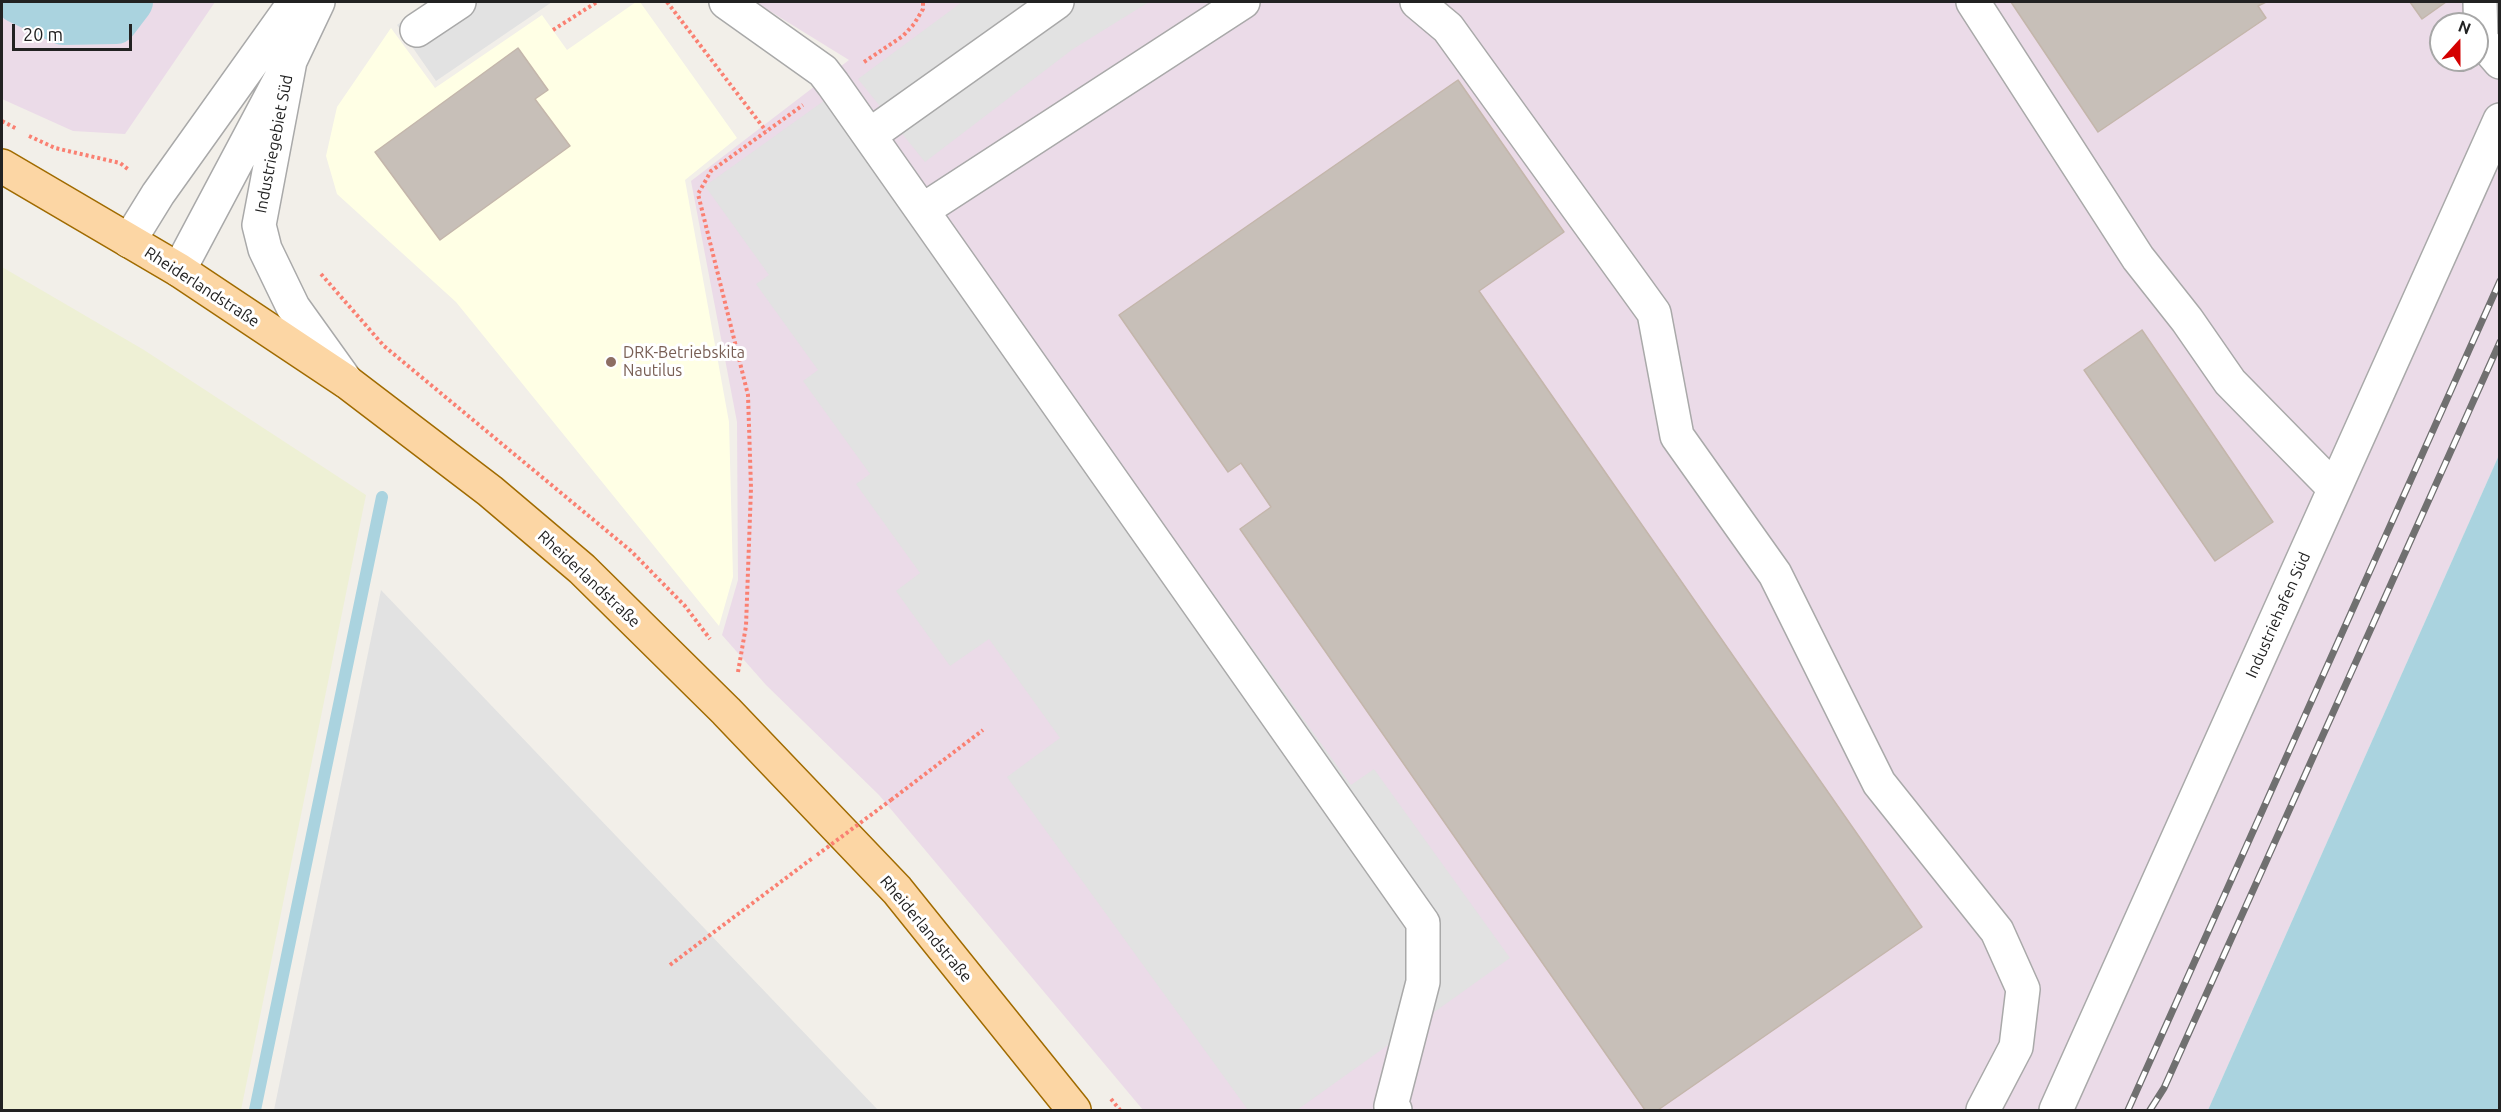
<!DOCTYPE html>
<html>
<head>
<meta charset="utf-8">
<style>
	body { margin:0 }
	#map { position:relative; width:2501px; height:1112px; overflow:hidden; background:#f2efe9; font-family:Ubuntu,sans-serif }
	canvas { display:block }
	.frame { position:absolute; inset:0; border:3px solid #222; pointer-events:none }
	.north { position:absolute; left:2429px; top:12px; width:60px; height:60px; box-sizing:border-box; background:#fff; border:2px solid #a7a7a7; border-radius:50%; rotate:21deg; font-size:16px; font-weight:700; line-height:24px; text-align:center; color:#222 }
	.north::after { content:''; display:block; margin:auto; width:21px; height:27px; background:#d40000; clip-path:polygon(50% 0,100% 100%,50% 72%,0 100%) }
	.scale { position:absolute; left:12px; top:24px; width:120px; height:27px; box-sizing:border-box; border:3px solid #222; border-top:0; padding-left:8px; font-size:18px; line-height:21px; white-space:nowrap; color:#222; -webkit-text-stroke:4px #fff; paint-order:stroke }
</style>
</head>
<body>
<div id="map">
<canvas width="2501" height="1112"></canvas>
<div class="frame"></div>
<div class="north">N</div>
<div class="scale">20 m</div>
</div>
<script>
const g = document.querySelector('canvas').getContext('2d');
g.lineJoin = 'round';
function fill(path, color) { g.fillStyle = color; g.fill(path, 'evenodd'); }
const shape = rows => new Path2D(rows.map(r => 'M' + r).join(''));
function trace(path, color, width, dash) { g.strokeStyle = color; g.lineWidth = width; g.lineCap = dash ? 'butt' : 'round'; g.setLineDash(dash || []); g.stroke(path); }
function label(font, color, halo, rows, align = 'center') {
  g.font = font + ' Ubuntu,sans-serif'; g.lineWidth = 6; g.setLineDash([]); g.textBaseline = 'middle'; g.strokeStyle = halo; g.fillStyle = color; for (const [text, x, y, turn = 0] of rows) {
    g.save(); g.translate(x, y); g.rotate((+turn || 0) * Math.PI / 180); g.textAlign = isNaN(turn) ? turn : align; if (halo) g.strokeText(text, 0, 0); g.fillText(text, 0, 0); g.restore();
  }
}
fill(shape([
	[2,2,215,2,125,134,73,131,2,99],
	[755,2,2499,2,2499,455,2208,1110,1143,1110,879,795,766,685,722,635,738,580,737,422,691,181,849,60],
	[2441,24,2477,24,2477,60,2441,60]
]), '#ebdbe8');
fill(shape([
	[636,2,640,2,737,138,685,180,729,422,733,577,719,626,456,302,337,194,326,156,337,107,391,28,435,88,542,15,567,50]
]), '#ffffe5');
fill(shape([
	[2,267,144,350,366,495,241,1110,2,1110]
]), '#eef0d5');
fill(shape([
	[429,2,552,2,436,81,397,25],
	[962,2,1149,2,1073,49,925,162,858,79],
	[846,85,1351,785,1374,769,1510,958,1297,1110,1248,1110,1007,777,1060,738,989,639,950,666,896,591,920,573,856,484,870,474,803,381,818,370,756,284,769,275,705,186],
	[381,590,878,1110,274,1110]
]), '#e2e2e2');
fill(shape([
	[2499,455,2499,1110,2208,1110]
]), '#aad3df');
trace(shape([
	[255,1110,382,497]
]), '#aad3df', 12);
trace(shape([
	[17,2,63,24,116,23,132,2]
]), '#aad3df', 42);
const building = shape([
	[2011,2,2266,2,2258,6,2266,18,2098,132,2011,2],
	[2410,2,2446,2,2422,19,2410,2],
	[518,48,548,90,535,99,570,146,440,240,375,152,518,48],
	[1458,80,1564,232,1479,291,1922,927,1658,1110,1645,1110,1240,529,1271,507,1241,463,1228,472,1119,315,1458,80],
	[2142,330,2273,522,2215,561,2084,370,2142,330]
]);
fill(building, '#c7bfb8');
trace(building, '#c4b6ab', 1.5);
const minor = shape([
	[726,2,823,71,833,84,1423,923,1423,982,1391,1106,1395,1110],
	[1417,2,1448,28,1654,313,1677,436,1775,574,1879,783,1997,931,2023,989,2016,1047,1983,1110],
	[1973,2,2138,258,2187,320,2230,382,2334,488],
	[2480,2,2481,40,2500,62],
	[417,30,459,2],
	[290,61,259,225,265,249,293,307,346,381],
	[870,135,1057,2],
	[923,210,1243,2],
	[129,241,158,194,295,2],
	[179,270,290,61,318,2],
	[2056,1110,2500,120]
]);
const major = shape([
	[2,166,179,270,347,382,490,491,582,569,726,711,897,890,1074,1110]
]);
trace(minor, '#a9a9a9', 36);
trace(major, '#a06b00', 36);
trace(shape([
	[667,2,766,131],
	[553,30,597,2],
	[864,62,903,36,914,24,923,9,923,2],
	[2,121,17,129],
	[29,136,55,148,120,163,129,170],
	[321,274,384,346,631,551,685,606,710,639],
	[738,672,746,626,751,488,748,395,698,194,711,171,803,105],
	[891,800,983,730],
	[670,965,814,857],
	[1111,1099,1120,1110]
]), '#fa8072', 4, [3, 3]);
trace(minor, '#fff', 33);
trace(major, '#fcd6a4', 33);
const rail = shape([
	[2128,1110,2500,281],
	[2150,1110,2164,1088,2500,342]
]);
trace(rail, '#707070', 7);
trace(rail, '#fff', 4.5, [14]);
trace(shape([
	[817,855,891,800]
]), '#fa8072', 4, [3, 3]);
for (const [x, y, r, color] of [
	[611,362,6,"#8d6e63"]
]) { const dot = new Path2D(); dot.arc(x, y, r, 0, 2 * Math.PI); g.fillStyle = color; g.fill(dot); trace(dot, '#fff', 2); }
label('16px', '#222', '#fff', [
	["Industriegebiet Süd",274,144,-79],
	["Rheiderlandstraße",202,287,33],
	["Rheiderlandstraße",589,579,43],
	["Industriehafen Süd",2278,615,-66],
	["Rheiderlandstraße",926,929,50]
]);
label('16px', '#785e54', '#fff', [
	["DRK-Betriebskita",623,353],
	["Nautilus",623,371]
], 'left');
</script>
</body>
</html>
